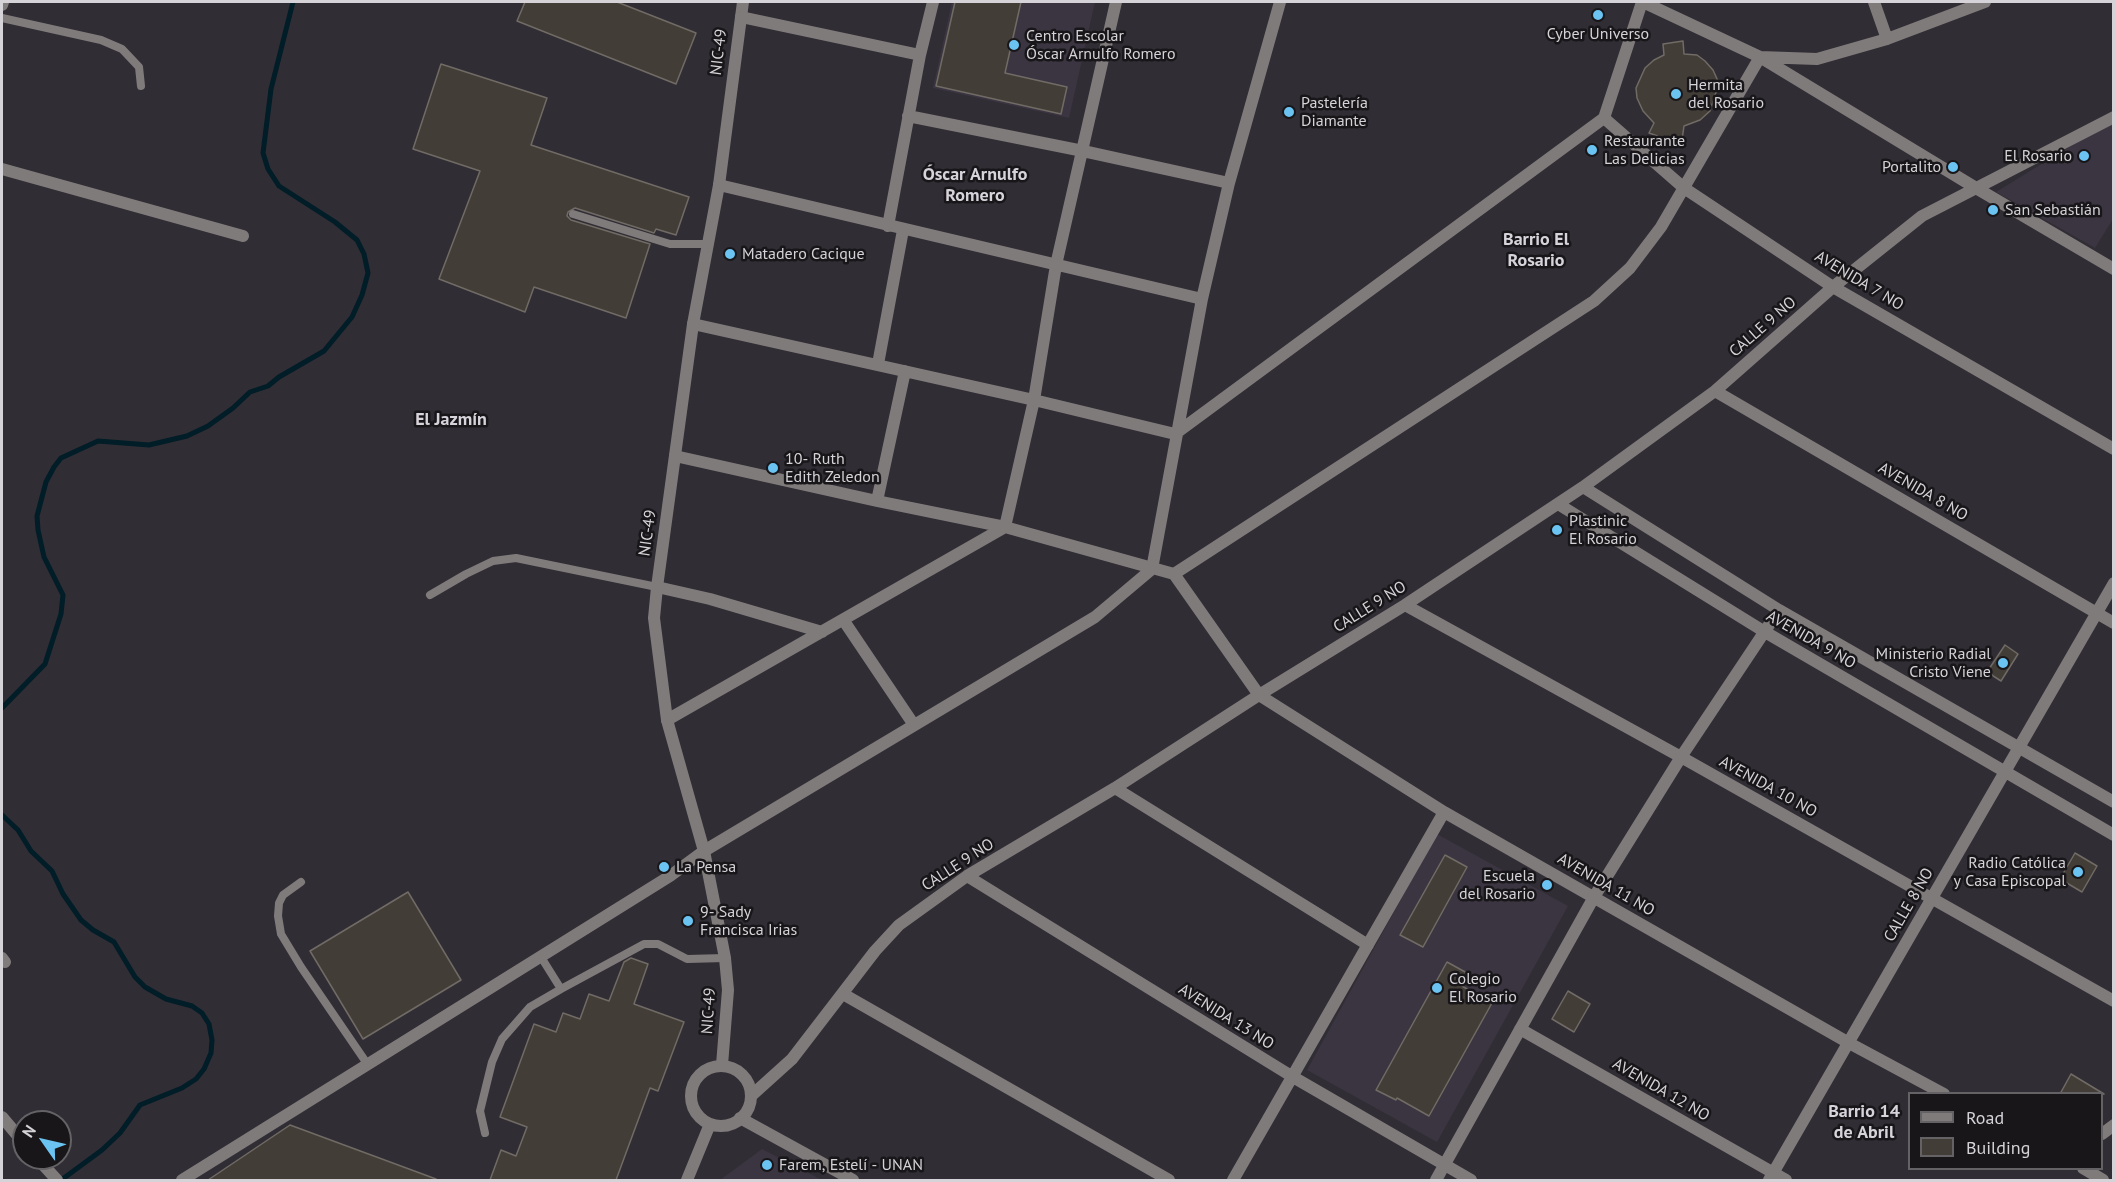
<!DOCTYPE html>
<html>
<head>
<meta charset="utf-8">
<style>
	body { margin:0 }
	#map { position:relative; width:2115px; height:1182px; overflow:hidden; background:#302d34; font-family:"PT Sans",sans-serif }
	canvas { display:block }
	.frame { position:absolute; inset:0; border:3px solid #d5d3d7; pointer-events:none }
	.legend { position:absolute; left:1908px; top:1092px; width:195px; height:78px; box-sizing:border-box; background:#181619; border:2px solid #646265; margin:0; padding:8px 10px; list-style:none; font-size:18px; color:#d5d3d7 }
	.legend li { display:flex; align-items:center; gap:12px; height:30px }
	.legend b { width:30px; border:2px solid #646265 }
	.north { position:absolute; left:12px; top:1110px; width:60px; height:60px; box-sizing:border-box; background:#181619; border:2px solid #646265; border-radius:50%; rotate:304deg; font-size:16px; font-weight:700; line-height:24px; text-align:center; color:#d5d3d7 }
	.north::after { content:''; display:block; margin:auto; width:21px; height:27px; background:#6bc3f2; clip-path:polygon(50% 0,100% 100%,50% 72%,0 100%) }
</style>
</head>
<body>
<div id="map">
<canvas width="2115" height="1182"></canvas>
<div class="frame"></div>
<ul class="legend">
<li><b style="height:8px;background:#807b7b"></b>Road</li>
<li><b style="height:16px;background:#433d38"></b>Building</li>
</ul>
<div class="north">N</div>
</div>
<script>
const g = document.querySelector('canvas').getContext('2d');
g.lineJoin = 'round';
function fill(path, color) { g.fillStyle = color; g.fill(path, 'evenodd'); }
const shape = rows => new Path2D(rows.map(r => 'M' + r).join(''));
function trace(path, color, width, dash) { g.strokeStyle = color; g.lineWidth = width; g.lineCap = dash ? 'butt' : 'round'; g.setLineDash(dash || []); g.stroke(path); }
function label(font, color, halo, rows, align = 'center') {
  g.font = font + ' "PT Sans",sans-serif'; g.lineWidth = 5; g.setLineDash([]); g.textBaseline = 'middle'; g.strokeStyle = halo; g.fillStyle = color; for (const [text, x, y, turn = 0] of rows) {
    g.save(); g.translate(x, y); g.rotate((+turn || 0) * Math.PI / 180); g.textAlign = isNaN(turn) ? turn : align; if (halo) g.strokeText(text, 0, 0); g.fillText(text, 0, 0); g.restore();
  }
}
fill(shape([
	[952,2,1095,2,1069,118,933,88],
	[2113,120,2113,219,2095,248,1996,192],
	[1437,834,1568,906,1437,1142,1307,1070],
	[762,1149,822,1180,720,1180]
]), '#3b3541');
trace(shape([
	[2,708,45,664,61,614,63,595,44,557,38,530,37,516,46,482,54,467,61,458,98,441,149,445,187,436,208,426,233,408,250,392,268,386,279,377,324,351,352,317,362,295,368,273,364,254,357,240,335,222,279,186,268,169,263,153,271,89,293,2],
	[2,815,18,830,31,851,52,871,63,894,81,920,93,930,114,942,135,977,145,987,166,999,192,1006,202,1013,209,1024,212,1040,211,1053,204,1069,196,1079,182,1088,140,1105,120,1133,102,1150,64,1178]
]), '#011d27', 5);
const building = shape([
	[525,2,617,2,696,33,676,84,517,21,525,2],
	[955,2,1021,2,1005,73,1067,87,1061,114,936,86,955,2],
	[1683,41,1684,54,1697,55,1705,61,1713,70,1718,81,1717,89,1710,111,1700,120,1684,126,1682,140,1672,141,1649,133,1654,123,1643,111,1637,98,1636,88,1645,68,1654,60,1664,55,1663,44,1683,41],
	[441,64,547,98,531,145,689,197,676,235,656,229,654,233,575,208,568,212,567,216,571,220,650,244,626,318,534,287,525,312,439,279,480,171,413,149,441,64],
	[2005,645,2018,654,2001,681,1987,672,2005,645],
	[2075,853,2097,866,2082,892,2060,879,2075,853],
	[1445,855,1467,867,1423,947,1400,935,1445,855],
	[408,892,461,980,363,1039,310,951,408,892],
	[631,958,648,964,634,1004,684,1022,658,1091,650,1088,616,1180,490,1180,501,1150,516,1156,527,1127,500,1117,534,1024,556,1032,563,1013,580,1019,589,994,609,1001,624,962,631,958],
	[1447,962,1467,973,1460,985,1492,1003,1429,1116,1397,1098,1396,1100,1376,1090,1447,962],
	[1568,991,1590,1004,1574,1032,1552,1019,1568,991],
	[2071,1074,2104,1094,2060,1094,2071,1074],
	[290,1125,436,1179,436,1180,208,1180,290,1125]
]);
fill(building, '#433d38');
trace(building, '#716b65', 1.5);
trace(shape([
	[2,18,101,40,122,49,139,67,141,86],
	[573,214,670,244,708,244],
	[430,595,466,574,493,561,516,558,657,587],
	[301,882,283,895,279,903,278,916,281,934,301,967,368,1065],
	[541,957,561,989,644,944,658,944,687,959,725,958],
	[485,1133,480,1111,492,1062,502,1039,530,1007,561,989]
]), '#807b7b', 8);
trace(shape([
	[1643,2,1760,57,1817,59,1887,39,1985,2],
	[1874,2,1887,39],
	[2,5,3,2],
	[741,17,920,55],
	[1760,57,1976,188,2114,269],
	[908,116,1083,151,1229,183],
	[1604,118,1684,188,1833,287,2114,449],
	[2,169,243,236],
	[719,185,1202,299],
	[888,226,920,55,933,2],
	[693,324,1034,400,1175,434,1604,118,1642,2],
	[878,364,903,230],
	[1715,391,2114,623],
	[675,456,877,501,1005,527,1174,574,1594,301,1630,268,1661,227,1760,57],
	[1583,487,1779,610,2114,802],
	[877,501,905,371],
	[1558,504,1765,632,2114,835],
	[1174,574,1259,695,1444,812,1849,1043,1944,1094],
	[657,587,710,599,822,632],
	[1405,605,1681,757,2114,1001],
	[844,621,914,725],
	[667,720,1005,527,1034,400,1056,265,1116,2],
	[1115,788,1368,945],
	[967,876,1293,1077,1471,1180],
	[2,958,5,962],
	[843,994,1169,1180],
	[1520,1029,1786,1180],
	[751,1096,792,1059,875,951,899,925,967,876,1115,788,1259,695,1405,605,1583,487,1715,391,1833,287,1922,216,2114,117],
	[2,1117,24,1143],
	[740,1118,853,1180],
	[2102,1134,2114,1125],
	[37,1158,57,1180],
	[2083,1168,2103,1180],
	[182,1180,670,876,704,851,1095,617,1152,569,1202,299,1229,183,1280,2],
	[1233,1180,1444,812],
	[1436,1180,1594,897,1681,757,1779,610],
	[1769,1180,2114,583]
]), '#807b7b', 12);
trace(shape([
	[722,1065,728,990,725,958,704,851,667,720,654,618,657,587,693,324,719,185,743,2],
	'691 1096a30 30 0 1 1 60 0a30 30 0 1 1-60 0Z',
	[687,1180,710,1124]
]), '#807b7b', 12);
for (const [x, y, r, color] of [
	[1598,15,6,"#6bc3f2"],
	[1014,45,6,"#6bc3f2"],
	[1676,94,6,"#6bc3f2"],
	[1289,112,6,"#6bc3f2"],
	[1592,150,6,"#6bc3f2"],
	[2084,156,6,"#6bc3f2"],
	[1953,167,6,"#6bc3f2"],
	[1993,210,6,"#6bc3f2"],
	[730,254,6,"#6bc3f2"],
	[773,468,6,"#6bc3f2"],
	[1557,530,6,"#6bc3f2"],
	[2003,663,6,"#6bc3f2"],
	[664,867,6,"#6bc3f2"],
	[2078,872,6,"#6bc3f2"],
	[1547,885,6,"#6bc3f2"],
	[688,921,6,"#6bc3f2"],
	[1437,988,6,"#6bc3f2"],
	[767,1165,6,"#6bc3f2"]
]) { const dot = new Path2D(); dot.arc(x, y, r, 0, 2 * Math.PI); g.fillStyle = color; g.fill(dot); trace(dot, '#181619', 2); }
label('16px', '#d5d3d7', '#181619', [
	["Cyber Universo",1598,34,"center"],
	["Centro Escolar",1026,36],
	["Óscar Arnulfo Romero",1026,54],
	["Hermita",1688,85],
	["del Rosario",1688,103],
	["Pastelería",1301,103],
	["Diamante",1301,121],
	["Restaurante",1604,141],
	["Las Delicias",1604,159],
	["El Rosario",2072,156,"right"],
	["Portalito",1941,167,"right"],
	["San Sebastián",2005,210],
	["Matadero Cacique",742,254],
	["10- Ruth",785,459],
	["Edith Zeledon",785,477],
	["Plastinic",1569,521],
	["El Rosario",1569,539],
	["Ministerio Radial",1991,654,"right"],
	["Cristo Viene",1991,672,"right"],
	["Radio Católica",2066,863,"right"],
	["y Casa Episcopal",2066,881,"right"],
	["La Pensa",676,867],
	["Escuela",1535,876,"right"],
	["del Rosario",1535,894,"right"],
	["9- Sady",700,912],
	["Francisca Irias",700,930],
	["Colegio",1449,979],
	["El Rosario",1449,997],
	["Farem, Estelí - UNAN",779,1165]
], 'left');
label('16px', '#d5d3d7', '#181619', [
	["NIC-49",719,52,-83],
	["AVENIDA 7 NO",1859,281,31],
	["CALLE 9 NO",1763,327,-41],
	["AVENIDA 8 NO",1923,492,30],
	["NIC-49",648,533,-82],
	["CALLE 9 NO",1370,607,-32],
	["AVENIDA 9 NO",1811,640,30],
	["AVENIDA 10 NO",1768,787,29],
	["CALLE 9 NO",958,865,-33],
	["AVENIDA 11 NO",1606,885,30],
	["CALLE 8 NO",1909,905,-60],
	["NIC-49",709,1011,-86],
	["AVENIDA 13 NO",1226,1017,32],
	["AVENIDA 12 NO",1661,1090,30]
]);
label('bold 18px', '#d7d3db', '#181619', [
	["Óscar Arnulfo",975,175],
	["Romero",975,196],
	["Barrio El",1536,240],
	["Rosario",1536,261],
	["El Jazmín",451,420],
	["Barrio 14",1864,1112],
	["de Abril",1864,1133]
]);
</script>
</body>
</html>
